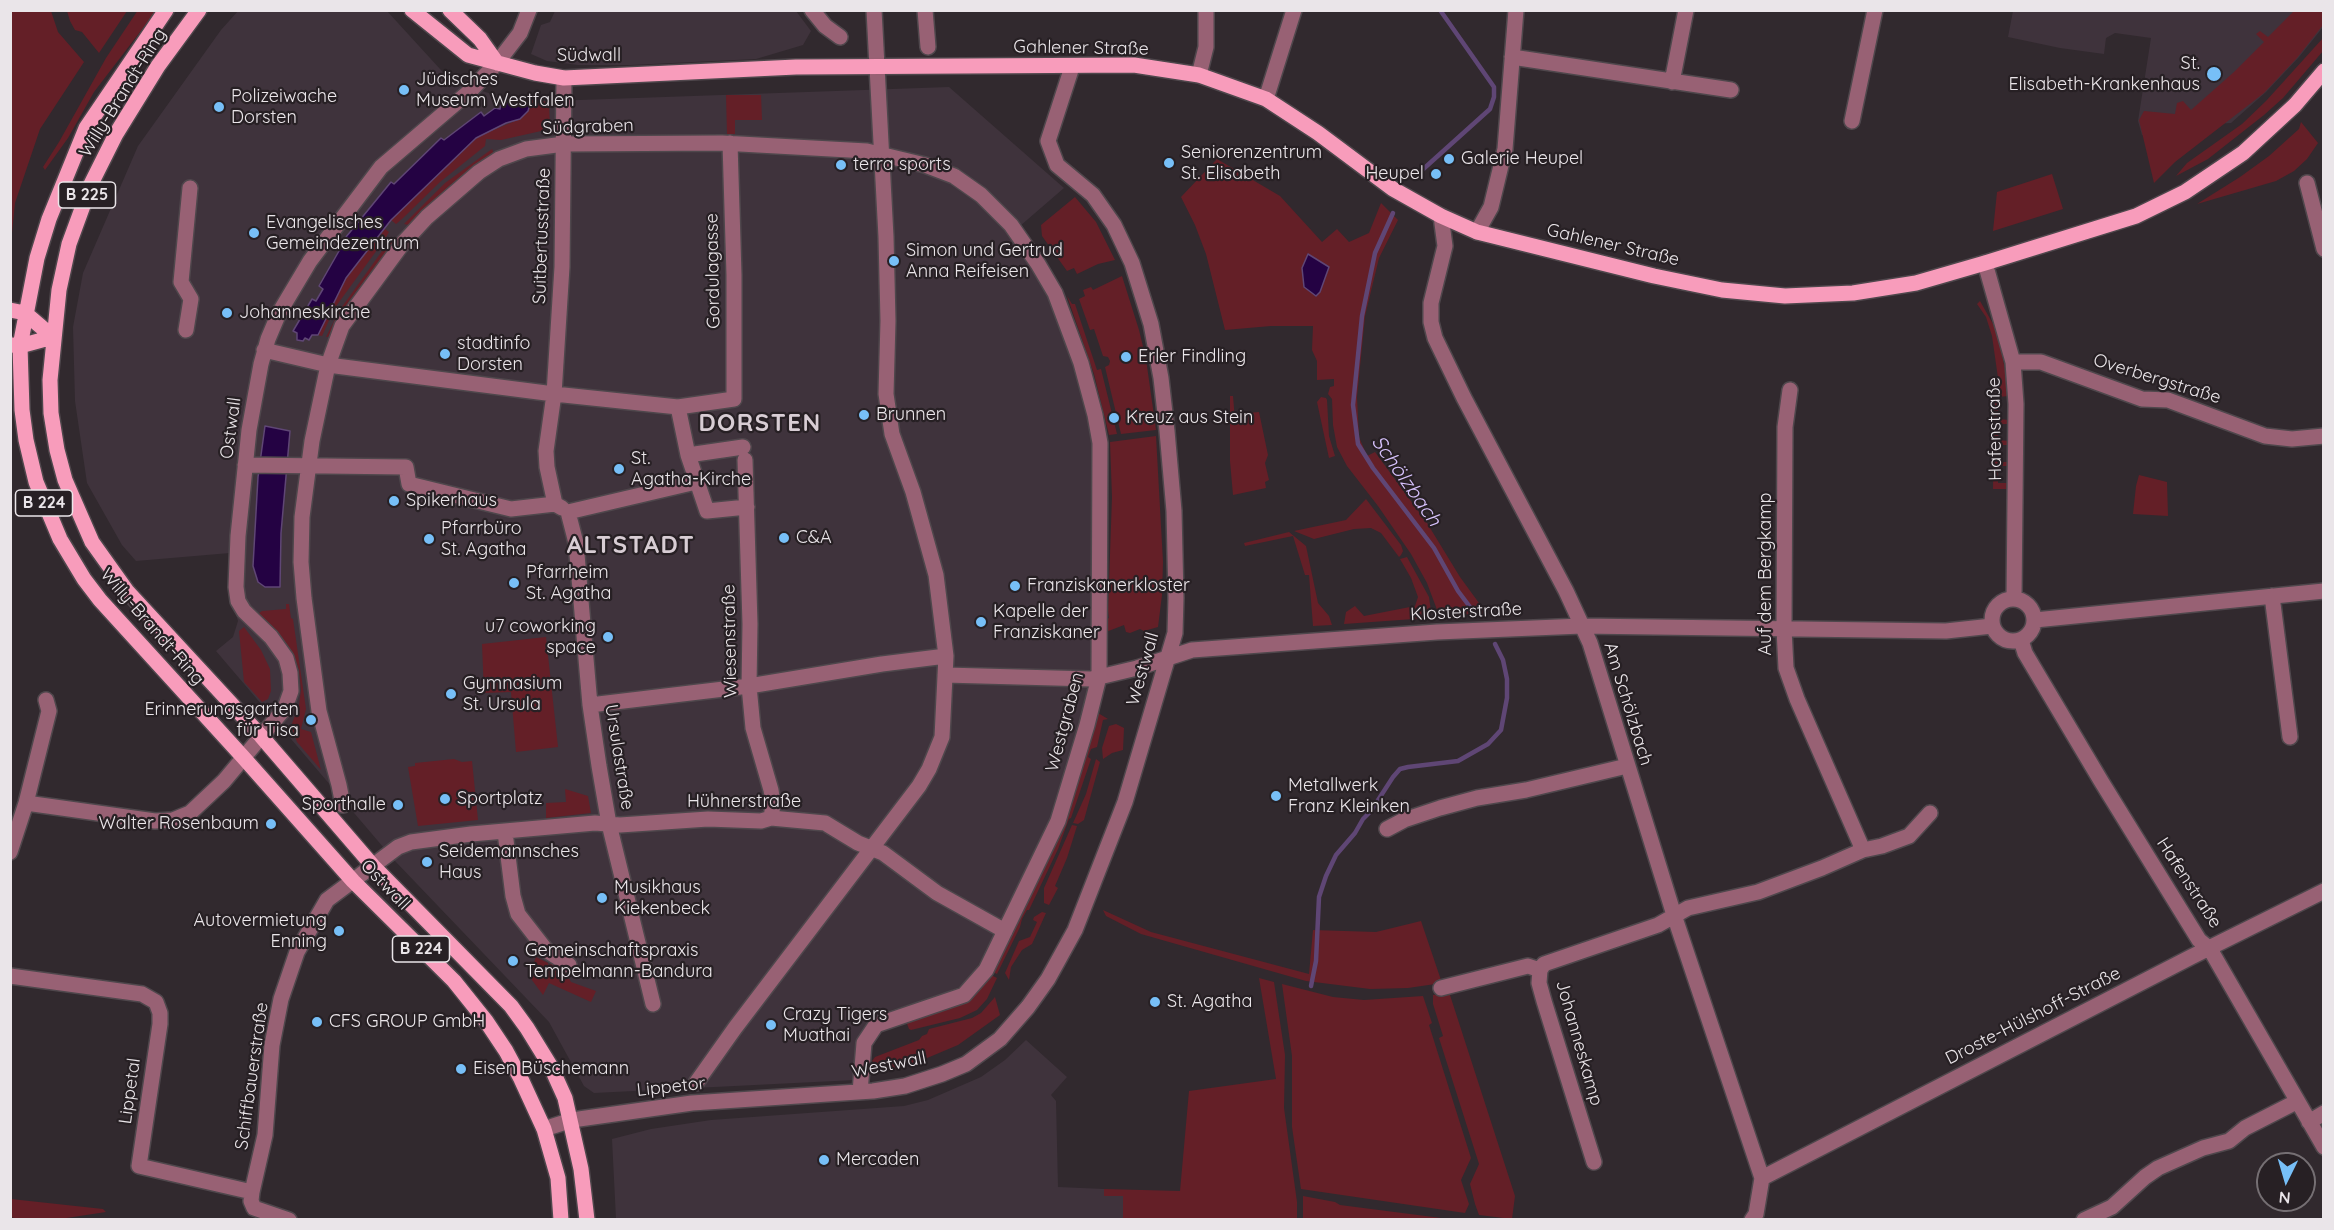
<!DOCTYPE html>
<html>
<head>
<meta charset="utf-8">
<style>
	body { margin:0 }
	#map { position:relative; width:2334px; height:1230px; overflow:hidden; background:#31292e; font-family:Quicksand,sans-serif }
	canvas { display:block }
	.frame { position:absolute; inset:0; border:12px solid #eae5e9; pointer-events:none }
	.north { position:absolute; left:2256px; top:1152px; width:60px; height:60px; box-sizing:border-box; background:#272024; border:2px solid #756f73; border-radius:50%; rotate:185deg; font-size:16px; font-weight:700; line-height:24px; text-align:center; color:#eae5e9 }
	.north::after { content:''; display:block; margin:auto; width:21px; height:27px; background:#77bff7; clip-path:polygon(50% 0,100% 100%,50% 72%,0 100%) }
</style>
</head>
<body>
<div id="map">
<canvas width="2334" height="1230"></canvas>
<div class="frame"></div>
<div class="north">N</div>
</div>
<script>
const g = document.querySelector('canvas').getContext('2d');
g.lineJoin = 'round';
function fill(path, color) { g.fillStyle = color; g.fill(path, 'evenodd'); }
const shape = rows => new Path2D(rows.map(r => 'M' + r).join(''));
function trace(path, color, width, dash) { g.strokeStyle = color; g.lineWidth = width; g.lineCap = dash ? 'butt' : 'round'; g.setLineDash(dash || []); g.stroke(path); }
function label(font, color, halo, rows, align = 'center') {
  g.font = font + ' Quicksand,sans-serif'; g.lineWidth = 4.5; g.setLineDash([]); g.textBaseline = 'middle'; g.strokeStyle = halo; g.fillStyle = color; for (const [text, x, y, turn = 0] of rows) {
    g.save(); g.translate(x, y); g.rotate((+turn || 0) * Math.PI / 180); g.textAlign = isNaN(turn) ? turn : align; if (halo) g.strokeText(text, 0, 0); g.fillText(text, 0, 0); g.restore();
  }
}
fill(shape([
	[238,11,387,11,451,81,501,97,551,101,949,87,1064,188,1020,226,1054,305,1082,387,1091,418,1097,479,1091,665,1084,721,1051,823,1021,889,1000,924,973,975,959,987,933,998,885,1012,864,1030,855,1080,594,1093,584,1086,549,1022,395,861,216,651,233,637,238,621,228,588,230,553,136,561,122,545,87,483,75,401,73,327,83,273,138,146,221,30],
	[555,11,796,11,811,31,803,45,756,59,631,65,578,65,547,61,531,54,541,25,550,22],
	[2013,11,2323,11,2323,27,2299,57,2266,92,2231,123,2174,126,2142,135,2138,121,2151,38,2115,33,2106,38,2104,54,2060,48,2008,37],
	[1026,1040,1067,1077,1051,1095,1056,1101,1058,1187,1104,1189,1105,1196,1123,1196,1123,1219,616,1219,612,1139,651,1129,711,1120,904,1106,928,1100,981,1077,1005,1060]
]), '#3f333c');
fill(shape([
	[11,10,51,11,58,32,84,62,40,129,15,203,11,243],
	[138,10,156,11,94,92,68,138,45,170,43,167,59,142,106,58],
	[67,11,67,10,127,11,99,53,82,32,75,30,70,21],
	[2294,11,2323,11,2323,25,2297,58,2264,93,2175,162,2154,183,2139,120,2144,111,2175,114,2177,103,2183,101,2191,110,2234,72,2264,42,2256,34,2260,31,2268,37],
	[2323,38,2323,51,2283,98,2264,115,2208,159,2176,176,2187,163,2242,124,2266,101],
	[726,95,761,95,762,120,735,120,735,134,727,134],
	[532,100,549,102,550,129,501,140,486,139,485,146,440,182,402,219,396,224,391,220,470,143,481,135,520,119,528,111],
	[2301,122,2318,143,2307,159,2294,171,2276,181,2197,204,2240,177,2269,156,2299,129],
	[492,149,494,154,449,186,409,225,404,224,445,183],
	[1217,159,1280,196,1322,242,1337,229,1349,242,1369,233,1381,203,1398,220,1379,258,1365,316,1357,397,1359,437,1367,456,1375,452,1427,523,1460,577,1487,614,1439,615,1427,583,1411,554,1378,506,1347,466,1337,447,1333,425,1332,399,1328,394,1330,387,1334,386,1334,379,1317,380,1317,361,1312,350,1313,326,1271,326,1225,330,1206,254,1195,225,1181,197],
	[2052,174,2063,209,1993,231,1997,192],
	[1075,197,1096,222,1115,260,1098,264,1077,274,1074,268,1067,271,1042,236,1041,225],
	[385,229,389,232,385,239,334,309,322,336,318,335,346,278],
	[390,240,393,244,349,301,328,337,326,337,339,311],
	[1122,276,1139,330,1146,359,1156,430,1121,434,1105,367,1109,365,1110,361,1108,357,1103,356,1094,329,1090,330,1079,299,1085,296,1083,290,1091,287,1093,290],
	[1067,296,1072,304,1075,304,1097,370,1101,369,1117,434,1109,435,1094,374],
	[1980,301,1993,324,1999,339,2009,391,2009,396,1998,397,1998,419,2009,420,2009,424,1999,424,1998,440,2009,441,2009,445,1998,445,1998,462,2009,462,2009,466,1998,466,1998,483,2009,483,2009,489,1993,489,1994,410,1999,385,1992,336,1986,317,1977,304],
	[1230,396,1233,396,1235,420,1248,420,1249,413,1259,412,1268,455,1265,463,1269,480,1265,482,1266,488,1233,495,1230,461],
	[1321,397,1326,398,1327,400,1329,436,1335,456,1329,458,1317,402],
	[1156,436,1163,562,1162,595,1158,627,1144,631,1140,629,1130,633,1126,632,1124,625,1106,632,1107,619,1109,618,1108,611,1112,497,1110,442],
	[2139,475,2167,482,2168,516,2133,514,2136,486],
	[1366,499,1401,545,1403,551,1401,555,1399,557,1381,533,1371,528,1354,529,1314,539,1294,531,1346,520],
	[1289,532,1306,546,1318,603,1329,616,1332,625,1313,626,1309,575,1305,575,1293,536,1245,546,1244,543],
	[1407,557,1429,597,1431,611,1428,618,1344,624,1346,612,1355,606,1364,616,1415,606,1418,597,1411,578,1400,559],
	[286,604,289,604,291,618,293,619,306,709,301,729,311,732,321,770,297,742,291,726,299,705,301,690,299,670,294,655,281,636,258,614,262,611,286,609],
	[244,627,261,650,270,669,271,691,268,699,262,702,244,682,239,631],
	[546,637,558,747,516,752,511,692,484,693,482,644],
	[1098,713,1108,719,1103,720,1097,747,1091,749,1088,757,1091,759,1090,762,1071,818,1069,819,1058,849,1029,910,1027,910,1022,919,1020,927,997,974,993,972,1028,899],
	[1116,724,1124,728,1123,750,1112,753,1103,759,1102,748,1109,726],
	[454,759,462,762,472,761,478,820,418,826,408,767,415,766,415,763],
	[1096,759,1100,762,1084,820,1078,824,1073,823,1086,794],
	[565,789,588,796,591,813,546,818,546,803,566,802],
	[1072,825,1077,826,1067,858,1055,886,1058,888,1049,905,1044,903,1044,888],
	[1103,910,1151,932,1309,974,1313,930,1376,932,1421,921,1442,983,1408,988,1370,989,1306,981,1141,934,1106,916],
	[1042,912,1046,913,1032,944,1022,950,1011,967,1009,980,1005,973,1019,941,1030,937,1037,922,1033,920,1034,917],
	[536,957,548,963,548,965,555,963,564,969,571,982,596,991,591,1002,549,983,543,995,529,976],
	[991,975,997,978,987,999,977,1010,960,1018,911,1030,909,1029,906,1021,969,999],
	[1259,978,1274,982,1285,1055,1284,1108,1297,1202,1297,1219,1123,1219,1123,1196,1104,1196,1104,1189,1180,1191,1189,1091,1276,1079],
	[1282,984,1333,997,1364,1000,1423,996,1432,1023,1429,1025,1471,1158,1461,1180,1469,1204,1465,1213,1301,1189,1292,1127,1292,1056],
	[1449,992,1515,1196,1512,1219,1479,1215,1475,1204,1470,1184,1479,1164,1439,1038,1443,1036,1433,1004,1433,995],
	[995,997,1000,1015,958,1045,920,1061,890,1070,879,1068,872,1061,875,1057,919,1040,922,1036,927,1034,929,1029,972,1018,981,1013],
	[1303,1196,1335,1202,1340,1205,1449,1219,1303,1219],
	[11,1199,103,1209,106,1212,60,1219,18,1219,11,1217]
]), '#641f27');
const water = shape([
	[502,98,531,101,528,111,520,119,506,123,476,138,391,220,346,278,318,335,312,335,309,340,305,338,303,341,297,340,297,333,293,331,312,299,316,301,323,289,319,286,339,251,337,248,391,182,394,184,441,138,444,140,481,112,484,116,495,108,500,109,502,98],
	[1308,254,1329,267,1320,292,1316,296,1304,287,1302,268,1308,254],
	[265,426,290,431,281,533,280,587,265,587,258,582,253,566,258,477,265,426]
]);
fill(water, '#240243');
trace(water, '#5f4675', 1.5);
trace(shape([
	[1420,172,1490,109,1494,97,1494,87,1440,10],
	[1393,213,1375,253,1362,316,1353,405,1358,444,1373,468,1434,548,1458,591,1476,615],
	[1311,986,1316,961,1319,897,1326,876,1336,855,1355,833,1363,819,1371,811,1393,777,1400,769,1408,767,1458,761,1488,744,1501,730,1507,698,1507,679,1503,660,1495,644]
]), '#5f4675', 4.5);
const minor = shape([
	[812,10,825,26,840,37],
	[925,10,928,47],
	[1512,57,1731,90],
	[1199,75,1206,47,1206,10],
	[1672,82,1686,10],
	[1266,99,1294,10],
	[1852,121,1875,10],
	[2307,183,2324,249],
	[1441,216,1445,246,1431,303,1431,322,1435,338,1464,398,1566,591,1590,643,1674,915,1762,1178,1756,1214,1752,1220],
	[1477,232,1491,207,1505,149,1516,10],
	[1985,263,2013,362,2016,404,2014,599],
	[186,330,191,299,181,282,190,188],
	[264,350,328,365,554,394,678,407,734,399,734,275,730,143],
	[2013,362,2041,362,2142,399,2168,400,2265,436,2292,439,2324,436],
	[678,407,688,455,707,511,747,507],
	[688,455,743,447],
	[745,460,750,624,749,686,753,728,771,790,773,804,771,818],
	[245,465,406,467,409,484,511,509,555,504,562,508],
	[555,504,547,467,546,451,554,394,562,267,564,78],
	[568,512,576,543,590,705,599,766,609,824,653,1004],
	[568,512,696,482],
	[2272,596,2290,737],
	'1992 620a21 21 0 1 1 42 0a21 21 0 1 1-42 0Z',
	[2035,620,2324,591],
	[2021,640,2025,653,2101,781,2199,940,2210,949,2324,1147],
	[945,675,1091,679,1137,668,1192,650,1437,632,1582,626,1946,631,1992,626],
	[590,705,749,686,882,664,946,656],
	[26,803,155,821,173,820,190,813,224,781,285,708,291,691,290,673,286,658,271,637,244,611,238,601,236,587,238,536,249,430,261,364,268,339,279,313,310,261,381,167,470,91,497,63,520,33,529,10],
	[343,805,339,785,319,711,304,598,301,562,302,517,312,441,328,365,342,326,403,243,427,217,479,172,499,159,526,149,564,144,722,143,867,151,925,165,954,176,981,195,1011,225,1038,264,1055,293,1081,363,1095,415,1100,443,1099,677,1087,725,1058,821,986,970,964,995,876,1025,864,1043,860,1092],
	[1387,829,1404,820,1440,808,1477,798,1526,790,1627,766],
	[505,832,513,896,518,914,546,950,569,965],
	[1863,850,1882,846,1909,836,1930,813],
	[10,852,26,803,49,711,46,700],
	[10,976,142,994,156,1002,160,1013,160,1024,139,1166,252,1192,251,1201,254,1208,289,1220],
	[1441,988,1528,966,1540,970],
	[696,1083,735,1028,919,786,929,769,942,737,946,656,936,575,913,492,892,434,886,394,888,321,886,237,874,10],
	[2309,1122,2324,1113],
	[544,1129,572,1120,692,1103,873,1091,905,1086,942,1074,966,1064,1000,1039,1028,1007,1048,979,1075,930,1125,802,1175,633,1176,598,1174,511,1167,431,1161,378,1151,324,1132,263,1114,225,1093,195,1057,165,1048,141,1072,67],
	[1594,1162,1544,1001,1539,983,1540,970,1544,964,1658,925,1688,908,1758,892,1822,868,1863,850,1797,699,1786,668,1784,629,1785,427,1790,390],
	[1762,1178,2191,957,2324,891],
	[252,1192,265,1135,272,1045,281,999,297,952,327,900,398,847,411,842,471,834,595,823,620,825,708,819,761,821,771,818,825,823,858,843,883,853,937,893,1005,931],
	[2084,1220,2112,1207,2145,1177,2158,1168,2203,1148,2229,1141,2245,1128,2296,1102]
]);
const major = shape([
	[166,10,86,128,49,219,37,258,20,346,22,410,26,440,36,482,60,539,84,579,100,600,243,757,353,881,454,981,486,1021,506,1051,521,1079,544,1129,558,1178,561,1220],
	[199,10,158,66,116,134,91,184,69,244,59,290,50,380,51,413,57,450,65,480,92,542,127,591,261,736,373,866,511,1006,527,1028,551,1067,565,1098,581,1169,587,1220],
	[412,10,468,55,535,73,564,78,796,67,1134,65,1199,75,1266,99,1318,133,1393,189,1441,216,1477,232,1654,276,1722,290,1785,296,1853,293,1916,283,1985,263,2136,216,2185,192,2243,153,2295,105,2324,71],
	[450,10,480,39,497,63],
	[10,310,25,313,53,337],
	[12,345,20,346,53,337]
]);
trace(minor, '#4f474c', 18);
trace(major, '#4f474c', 18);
trace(minor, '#986174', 15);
trace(major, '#f89cbb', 15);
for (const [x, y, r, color] of [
	[2214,74,8,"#77bff7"],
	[404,90,6,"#77bff7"],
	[219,107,6,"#77bff7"],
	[1449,159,6,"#77bff7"],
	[1169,163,6,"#77bff7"],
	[841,165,6,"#77bff7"],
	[1436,174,6,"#77bff7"],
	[254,233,6,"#77bff7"],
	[894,261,6,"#77bff7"],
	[227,313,6,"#77bff7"],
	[445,354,6,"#77bff7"],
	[1126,357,6,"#77bff7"],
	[864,415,6,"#77bff7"],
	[1114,418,6,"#77bff7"],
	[619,469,6,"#77bff7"],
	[394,501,6,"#77bff7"],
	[784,538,6,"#77bff7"],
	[429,539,6,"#77bff7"],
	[514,583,6,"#77bff7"],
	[1015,586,6,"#77bff7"],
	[981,622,6,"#77bff7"],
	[608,637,6,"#77bff7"],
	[451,694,6,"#77bff7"],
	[311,720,6,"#77bff7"],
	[1276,796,6,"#77bff7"],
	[445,799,6,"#77bff7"],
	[398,805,6,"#77bff7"],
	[271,824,6,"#77bff7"],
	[427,862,6,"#77bff7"],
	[602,898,6,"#77bff7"],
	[339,931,6,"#77bff7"],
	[513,961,6,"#77bff7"],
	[1155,1002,6,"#77bff7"],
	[317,1022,6,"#77bff7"],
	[771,1025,6,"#77bff7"],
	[461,1069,6,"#77bff7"],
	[824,1160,6,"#77bff7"]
]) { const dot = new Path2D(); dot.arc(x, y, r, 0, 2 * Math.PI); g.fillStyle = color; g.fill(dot); trace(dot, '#272024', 2); }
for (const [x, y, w] of [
	[87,195,57],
	[44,503,57],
	[421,949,57]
]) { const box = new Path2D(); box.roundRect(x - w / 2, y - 13, w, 26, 4.5); g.fillStyle = '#272024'; g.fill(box); trace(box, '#eae5e9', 1.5); }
label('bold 16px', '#eae5e9', null, [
	["B 225",87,195],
	["B 224",44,503],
	["B 224",421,949]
]);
label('18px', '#eae5e9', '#272024', [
	["Gahlener Straße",1081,48,1],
	["Südwall",589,56],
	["Willy-Brandt-Ring",123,93,-58],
	["Südgraben",588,127,-2],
	["Suitbertusstraße",542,236,-88],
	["Gahlener Straße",1613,245,13],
	["Gordulagasse",713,271,-91],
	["Overbergstraße",2157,379,17],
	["Ostwall",231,428,-82],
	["Hafenstraße",1995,429,-91],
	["Auf dem Bergkamp",1766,574,-90],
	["Klosterstraße",1466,612,-3],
	["Willy-Brandt-Ring",152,627,49],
	["Wiesenstraße",730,641,-91],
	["Westwall",1143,669,-74],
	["Am Schölzbach",1628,704,73],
	["Westgraben",1065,722,-75],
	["Ursulastraße",619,757,81],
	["Hühnerstraße",744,802],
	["Hafenstraße",2189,883,57],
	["Ostwall",385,885,46],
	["Droste-Hülshoff-Straße",2033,1016,-27],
	["Johanneskamp",1579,1043,74],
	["Westwall",889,1065,-11],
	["Schiffbauerstraße",252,1076,-82],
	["Lippetor",671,1087,-6],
	["Lippetal",130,1091,-82]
]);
label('18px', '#eae5e9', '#272024', [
	["St.",2200,64,"right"],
	["Elisabeth-Krankenhaus",2200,85,"right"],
	["Jüdisches",416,80],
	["Museum Westfalen",416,101],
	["Polizeiwache",231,97],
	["Dorsten",231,118],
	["Seniorenzentrum",1181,153],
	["St. Elisabeth",1181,174],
	["Galerie Heupel",1461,159],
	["terra sports",853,165],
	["Heupel",1424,174,"right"],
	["Evangelisches",266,223],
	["Gemeindezentrum",266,244],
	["Simon und Gertrud",906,251],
	["Anna Reifeisen",906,272],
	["Johanneskirche",239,313],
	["stadtinfo",457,344],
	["Dorsten",457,365],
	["Erler Findling",1138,357],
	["Brunnen",876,415],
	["Kreuz aus Stein",1126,418],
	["St.",631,459],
	["Agatha-Kirche",631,480],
	["Spikerhaus",406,501],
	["Pfarrbüro",441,529],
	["St. Agatha",441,550],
	["C&A",796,538],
	["Pfarrheim",526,573],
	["St. Agatha",526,594],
	["Franziskanerkloster",1027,586],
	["Kapelle der",993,612],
	["Franziskaner",993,633],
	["u7 coworking",596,627,"right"],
	["space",596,648,"right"],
	["Gymnasium",463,684],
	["St. Ursula",463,705],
	["Erinnerungsgarten",299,710,"right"],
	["für Tisa",299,731,"right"],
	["Metallwerk",1288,786],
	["Franz Kleinken",1288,807],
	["Sportplatz",457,799],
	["Sporthalle",386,805,"right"],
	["Walter Rosenbaum",259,824,"right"],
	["Seidemannsches",439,852],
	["Haus",439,873],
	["Musikhaus",614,888],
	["Kiekenbeck",614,909],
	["Autovermietung",327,921,"right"],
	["Enning",327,942,"right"],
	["Gemeinschaftspraxis",525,951],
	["Tempelmann-Bandura",525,972],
	["St. Agatha",1167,1002],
	["Crazy Tigers",783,1015],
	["Muathai",783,1036],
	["CFS GROUP GmbH",329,1022],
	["Eisen Büschemann",473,1069],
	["Mercaden",836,1160]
], 'left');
label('italic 20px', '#d7c2fd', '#272024', [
	["Schölzbach",1406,481,55]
]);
g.letterSpacing = '1.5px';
label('bold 24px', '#d8cdd4', '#272024', [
	["DORSTEN",760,424],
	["ALTSTADT",631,546]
]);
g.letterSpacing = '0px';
</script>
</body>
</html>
